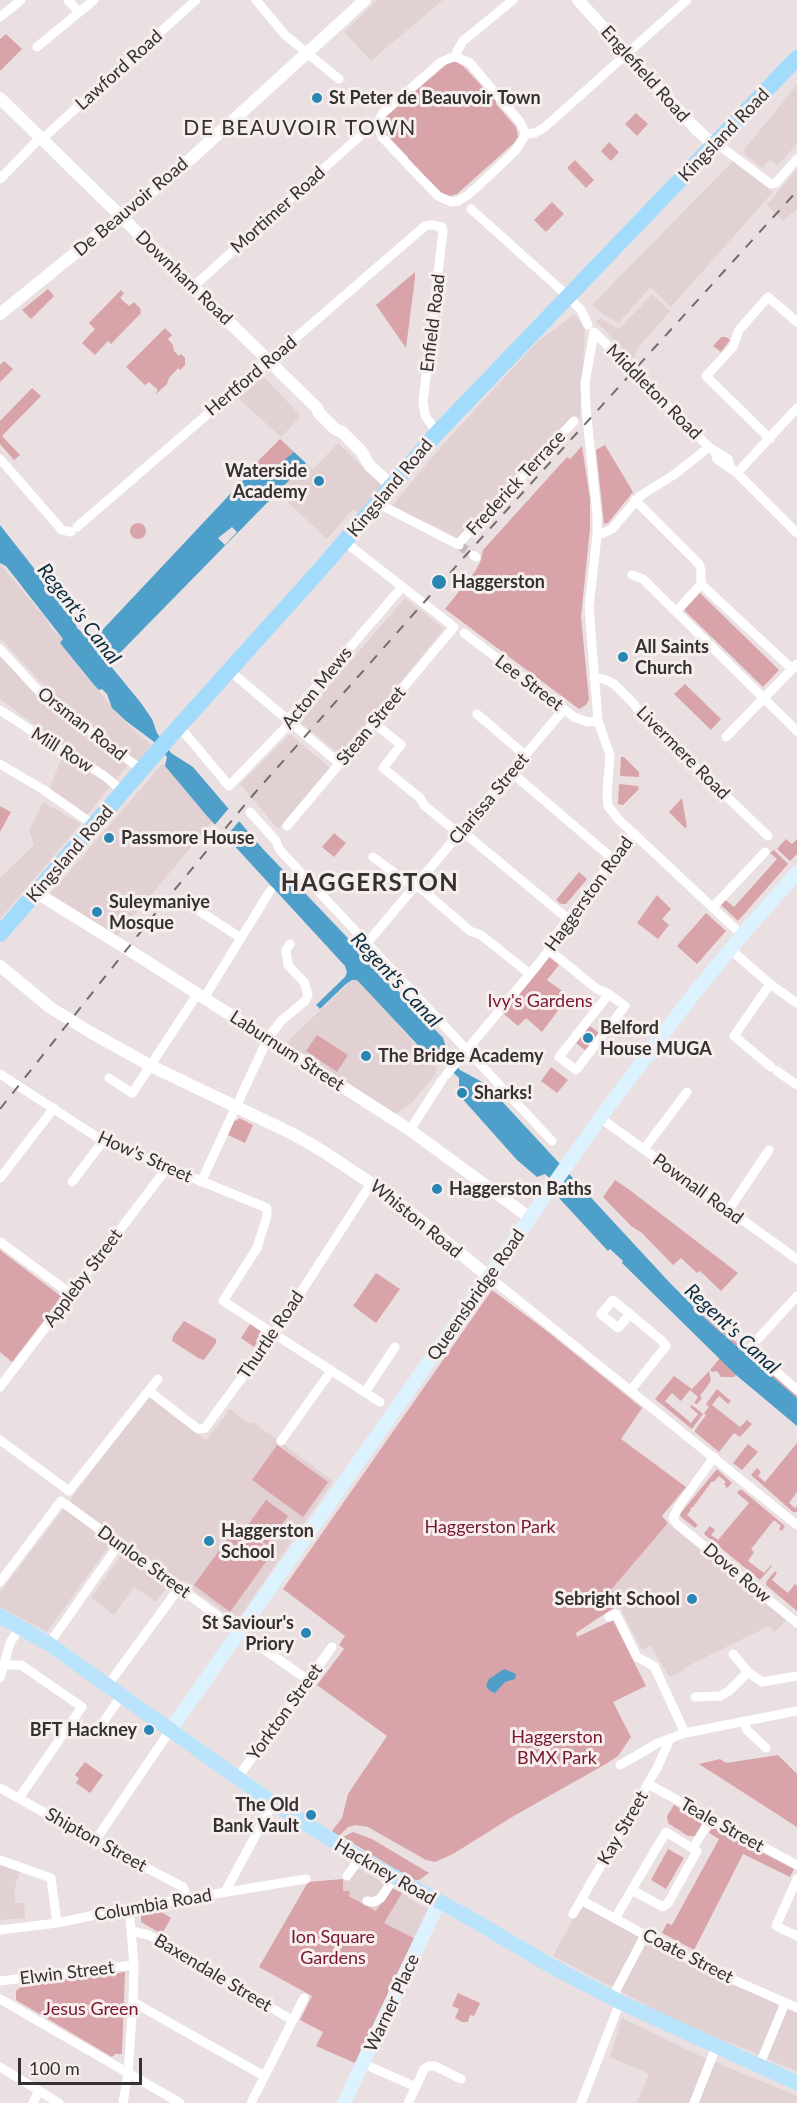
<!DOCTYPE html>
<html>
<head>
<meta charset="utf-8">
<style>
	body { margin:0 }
	#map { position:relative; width:797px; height:2103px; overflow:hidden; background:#eae0e1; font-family:Lato,sans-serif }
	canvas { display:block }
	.scale { position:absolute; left:18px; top:2058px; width:124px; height:27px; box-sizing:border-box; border:3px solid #353131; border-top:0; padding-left:8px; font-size:18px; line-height:21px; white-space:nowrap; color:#353131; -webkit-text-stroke:4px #f7eeee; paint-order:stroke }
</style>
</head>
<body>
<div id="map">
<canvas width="797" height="2103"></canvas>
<div class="scale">100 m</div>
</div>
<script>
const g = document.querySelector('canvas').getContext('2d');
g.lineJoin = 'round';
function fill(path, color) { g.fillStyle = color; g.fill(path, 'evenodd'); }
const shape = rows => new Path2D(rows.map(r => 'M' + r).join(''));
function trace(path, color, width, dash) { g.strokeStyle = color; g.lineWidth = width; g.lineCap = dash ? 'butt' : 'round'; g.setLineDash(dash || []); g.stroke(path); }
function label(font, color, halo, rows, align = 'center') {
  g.font = font + ' Lato,sans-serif'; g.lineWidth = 6; g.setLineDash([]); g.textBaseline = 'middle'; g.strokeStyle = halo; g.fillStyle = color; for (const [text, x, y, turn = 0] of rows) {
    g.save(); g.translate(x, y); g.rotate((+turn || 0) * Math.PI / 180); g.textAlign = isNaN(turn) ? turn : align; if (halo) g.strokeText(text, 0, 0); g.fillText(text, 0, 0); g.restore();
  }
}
fill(shape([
	[378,0,443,0,371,61,344,32],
	[797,85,797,144,777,166,770,160,762,168,742,152],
	[733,161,773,192,671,307,650,287,619,323,597,310,592,305],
	[797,169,797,209,783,221,767,205],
	[652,294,670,311,637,349,633,358,596,322,600,318,619,329],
	[573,315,577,317,585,329,580,419,461,540,439,528,391,507,439,449,536,343],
	[263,376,301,416,281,437,238,398],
	[338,443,384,487,360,515,353,509,327,539,277,492,306,463,313,469],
	[0,564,43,615,52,629,63,639,61,643,117,714,151,745,138,763,50,692,0,638],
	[405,598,444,629,341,755,301,723,328,687],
	[0,656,42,699,130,762,87,815,49,789,66,748,0,699],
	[290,734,330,768,278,829,240,784],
	[163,763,212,822,116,937,49,895],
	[43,802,81,824,0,919,0,878,34,845,29,830],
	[352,980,357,980,369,992,437,1069,434,1076,411,1104,395,1114,287,1044,289,1040],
	[148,1398,151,1398,206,1440,230,1409,250,1424,253,1422,333,1481,237,1621,189,1587,187,1581,180,1581,71,1502,72,1497],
	[65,1507,112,1542,47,1632,0,1607,0,1592],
	[668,1523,786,1620,775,1632,769,1626,684,1668,684,1671,669,1677,651,1646,642,1650,622,1612,623,1601,621,1599,617,1603,610,1591],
	[124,1551,169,1585,156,1602,134,1587,114,1615,91,1598],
	[349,1863,428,1909,414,1938,384,1923,376,1911,343,1891,343,1874],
	[0,1864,20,1872,15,1887,15,1903,24,1903,25,1918,0,1920],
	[581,1904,797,2012,797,2072,746,2049,692,2029,553,1956],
	[622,2018,698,2055,797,2096,797,2103,637,2103,649,2074,610,2057]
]), '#e2d1d3');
fill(shape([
	[6,34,22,49,0,71,0,39],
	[455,61,463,66,496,101,496,104,516,127,518,137,514,143,457,194,450,196,442,193,407,160,408,157,385,133,382,125,386,116,447,64],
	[636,113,648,124,637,136,625,124],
	[609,142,619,152,611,161,601,151],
	[575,160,594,180,586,188,567,168],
	[552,202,564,214,546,232,534,220],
	[415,272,415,278,406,348,376,305],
	[48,289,54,296,31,319,22,310],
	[121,290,124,293,120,298,129,306,134,302,140,308,141,313,111,344,108,341,95,355,82,343,95,329,89,323],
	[165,328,172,335,168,339,173,345,174,351,179,356,181,354,185,358,185,365,180,370,178,368,169,378,167,384,155,395,158,390,149,382,145,385,126,367],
	[721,337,726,337,730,340,721,352,713,346],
	[4,361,13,369,0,382,0,365],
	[32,388,41,396,2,436,20,455,14,460,0,444,0,421],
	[280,439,294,452,279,465,252,472,250,469],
	[605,445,633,492,608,523,604,524,596,450],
	[582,446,590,499,590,528,581,617,589,700,586,705,579,709,445,609,476,570,481,560,483,550,567,457,570,459],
	'130 531a8 8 0 1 1 16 0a8 8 0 1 1-16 0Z',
	[700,593,779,670,763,687,684,610],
	[685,684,721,719,711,730,674,694],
	[621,757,624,757,639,772,639,777,620,776],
	[619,784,638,786,639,789,623,805,618,804],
	[682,798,687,827,685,828,669,812],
	[0,806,11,812,0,832],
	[334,833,346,843,334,857,322,847],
	[786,839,792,844,797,839,797,854,790,861,777,849],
	[774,850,788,864,738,921,720,904,724,899,734,907,777,859,770,853],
	[579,872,587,879,566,904,561,904,556,900],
	[657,895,671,909,662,919,669,925,658,939,637,923],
	[706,913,726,931,697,964,677,946],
	[549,957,559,965,547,980,569,996,542,1032,526,1018,518,1026,504,1014],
	[590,1026,600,1034,586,1051,576,1043],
	[317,1035,348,1055,337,1072,306,1051],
	[551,1067,568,1080,557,1093,541,1081],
	[239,1118,253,1125,245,1143,228,1135,234,1119,237,1121],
	[615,1180,631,1191,738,1273,721,1291,700,1271,697,1273,681,1258,673,1265,642,1233,631,1226,603,1197],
	[0,1250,62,1297,12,1362,0,1352],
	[376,1273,400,1289,376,1323,353,1306],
	[492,1290,548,1332,642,1408,621,1439,686,1487,662,1516,668,1523,610,1591,618,1605,576,1633,577,1637,613,1620,646,1686,613,1702,631,1737,618,1756,604,1765,512,1817,453,1854,435,1862,426,1860,368,1827,356,1825,348,1827,339,1836,332,1831,342,1818,348,1794,387,1736,317,1685,344,1649,339,1645,345,1636,283,1589],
	[702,1312,797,1396,797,1398,710,1323,701,1313],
	[184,1321,216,1339,216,1343,204,1360,200,1359,172,1341,173,1336],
	[250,1324,263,1333,254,1347,241,1338],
	[720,1358,736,1375,734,1377,721,1377,717,1371,712,1372,710,1370],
	[709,1371,711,1381,700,1396,702,1398,697,1404,694,1403,698,1397,690,1390,681,1401,672,1393,665,1401,691,1423,698,1414,690,1407,692,1405,703,1414,692,1429,655,1399,674,1376,692,1389],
	[717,1389,731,1401,728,1404,719,1396,712,1405,740,1427,747,1420,752,1424,740,1437,734,1433,719,1452,695,1432,695,1430,706,1415,704,1413,709,1407,706,1404],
	[797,1443,797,1492,789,1503,795,1508,797,1506,797,1512,793,1512,751,1475,757,1468,761,1472,758,1476,765,1482],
	[748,1444,758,1452,742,1470,733,1463],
	[277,1445,328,1482,303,1517,252,1480],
	[717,1469,732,1483,727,1488,724,1484,726,1482,719,1476,714,1482,712,1481,693,1507,690,1508,691,1510,687,1515,698,1525,695,1528,681,1517,680,1514],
	[739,1490,742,1490,785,1526,782,1531,779,1529,781,1526,774,1520,751,1549,754,1552,748,1561,764,1573,771,1565,772,1566,760,1580,705,1535,704,1533,710,1526,715,1530,711,1535,718,1540,749,1503,737,1493],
	[266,1500,288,1516,267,1545,245,1529],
	[237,1526,273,1552,230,1612,194,1585],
	[775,1571,777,1573,772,1580,788,1593,795,1584,797,1586,797,1611,766,1585,766,1582],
	[778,1755,797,1774,797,1827,699,1764,720,1759,726,1763],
	[85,1762,103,1775,90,1793,76,1783,79,1778,75,1775],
	[674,1805,704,1822,696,1836,688,1836,668,1823,667,1816],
	[713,1827,794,1869,790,1877,743,1854,694,1950,662,1933,667,1923,672,1925,719,1839,709,1833],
	[353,1832,372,1839,429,1873,419,1880,413,1880,343,1837],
	[668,1849,684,1858,666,1889,651,1880],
	[343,1879,343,1891,350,1891,349,1896,376,1911,392,1888,402,1893,384,1923,414,1938,355,2063,316,2046,323,2032,300,2020,312,1996,259,1967,308,1882],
	[155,1908,171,1918,162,1934,141,1922,141,1915,144,1911],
	[125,1972,122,2054,115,2054,112,2057,16,2000,16,1991,23,1985],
	[458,1993,480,2003,474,2016,470,2015,468,2022,462,2022,455,2018,459,2009,452,2006]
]), '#d8a4a9');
fill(shape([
	[294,452,306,463,109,664,141,703,152,719,157,733,171,753,193,767,262,848,443,1038,449,1056,460,1070,486,1084,670,1283,710,1323,797,1398,797,1426,736,1375,622,1263,623,1261,610,1249,608,1251,559,1198,564,1198,564,1191,545,1174,537,1177,517,1160,459,1095,459,1078,441,1061,429,1057,357,980,352,980,346,984,320,1009,316,1005,345,977,347,972,345,966,207,816,165,766,167,757,153,741,126,721,112,708,107,694,102,689,99,690,95,686,60,643,63,639,6,566,0,563,0,525,73,618,77,628,92,641,250,473,278,465],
	[504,1669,516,1674,515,1679,505,1682,495,1693,490,1691,486,1686,489,1679]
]), '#4e9fc9');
fill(shape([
	[232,527,237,532,225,545,218,538],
	[230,807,241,819,224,839,213,827]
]), '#eae0e1');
trace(shape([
	[459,545,473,555]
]), '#c6bdbe', 9, [9, 4.5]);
trace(shape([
	[68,0,79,12],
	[256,0,285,35,339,79],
	[0,17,21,0],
	[37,47,94,0],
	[456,57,470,63,520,122,526,134,515,151,490,175,468,195,458,201,451,202,438,196,411,168,382,137,377,123,383,113,441,62,450,58,456,57],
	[456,57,457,51,463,41,513,0],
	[526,134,535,133,545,127,687,0],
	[42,139,196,0],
	[716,143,771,184,776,183,797,159],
	[0,179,40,138],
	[471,209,559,288,581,310,588,325],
	[193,287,362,134],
	[770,439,706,376,733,347,739,330,768,297,797,322],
	[715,452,717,459,737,473,797,533],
	[0,459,62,530,71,532],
	[730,466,728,459,709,447,594,332,585,383,586,408,597,514,597,536,589,607,598,721,610,755,607,793,608,806,618,819,742,935],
	[737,473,797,408],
	[635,500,699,564,701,570,701,584],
	[377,503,459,545],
	[77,527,425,226,432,225,442,227,443,231,423,402,425,415,437,433],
	[597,536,612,529,640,496,675,474,709,447],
	[458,544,574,421],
	[473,555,476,557],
	[632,575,643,579,797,731],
	[676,612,701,584,792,669],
	[464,633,574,717,588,722,598,721],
	[0,649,44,697,142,770],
	[230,671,340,764],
	[594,678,604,679,614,684,634,704,642,716,768,836],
	[0,710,67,754,73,756,106,777,123,792],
	[477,714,525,755],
	[374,723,401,745,383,768,420,798,424,805,459,834],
	[179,726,229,786,290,723,292,715,402,587],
	[726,737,797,664],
	[0,764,44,790,94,825],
	[511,772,613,859],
	[250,812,276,841,279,849,291,862,552,1141],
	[287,826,454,627,345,542],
	[462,831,568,919],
	[373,857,415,888],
	[417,885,470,931,481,935,530,974],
	[187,903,241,938],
	[713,907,765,852],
	[367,943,564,709],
	[730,949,770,984,797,1003],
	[549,950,597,989,609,994,625,1006,576,1070,559,1057,609,994],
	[770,984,734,1036,771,1067],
	[204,998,270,891],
	[777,1071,797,1085],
	[0,1074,103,1141,267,1208,267,1216,257,1248,223,1301,380,1402],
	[446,1075,535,968,549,950,552,940,634,833],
	[109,1078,132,1093,133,1092,198,993],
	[600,1118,797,1259],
	[410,1130,442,1080],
	[644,1149,687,1092],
	[0,1178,54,1108],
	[72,1182,103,1141],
	[201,1182,268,1038,281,1021,305,1001,308,995,304,982,288,965,286,950,290,944],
	[728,1211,769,1150],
	[0,1242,71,1294],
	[488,1276,797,1525],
	[630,1314,618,1328,601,1314,613,1300,661,1340,666,1346,631,1390],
	[758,1339,797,1296],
	[750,1348,797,1390],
	[0,1387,167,1168],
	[149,1391,198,1429,205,1428,274,1334,372,1182],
	[365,1392,395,1347],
	[0,1440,69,1491,158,1379],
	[281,1441,331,1371],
	[714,1457,679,1506,673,1518,677,1524,797,1623],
	[0,1582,61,1501,227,1623],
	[609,1617,616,1614,637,1657,654,1666,685,1733],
	[255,1643,308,1680],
	[49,1644,119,1544],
	[733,1654,748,1672,762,1682,797,1676],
	[4,1665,21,1665,82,1707,19,1798],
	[0,1678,10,1643,20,1627],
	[108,1685,179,1588],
	[695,1697,720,1696,729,1691,748,1672],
	[744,1721,747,1730,766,1748],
	[95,1734,122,1695],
	[620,1765,658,1743,685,1733,797,1711],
	[238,1777,332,1647],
	[648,1784,797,1865],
	[0,1788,101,1844,183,1887,187,1898],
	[95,1841,171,1729],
	[693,1848,711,1818],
	[0,1860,51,1878,57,1923],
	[347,1876,360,1858],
	[797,1879,776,1926,797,1936],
	[225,1892,273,1803],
	[581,1900,696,1963,797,2008],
	[367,1901,374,1902,381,1898,394,1878],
	[573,1914,658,1766,670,1739],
	[615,1919,621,1908,666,1832,697,1851,668,1903,663,1907,632,1890],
	[0,1930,57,1923,129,1908,306,1879],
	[132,1931,149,1935,292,2020],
	[0,1981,134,1965],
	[612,1998,645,1935],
	[0,1999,180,2103],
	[133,2002,264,2076],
	[364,2064,416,2087,408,2103],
	[759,2066,785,2003],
	[0,2067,59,2103],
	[416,2087,424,2069,429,2066,435,2066,461,2079],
	[33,2103,39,2091],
	[123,2103,128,2074,133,2002,134,1965,129,1908],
	[251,2103,304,1998],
	[581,2103,620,2002],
	[694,2103,716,2047]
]), '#fff', 9);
trace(shape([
	[578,0,695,128,707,139,716,143],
	[0,98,317,408,319,413,335,429,342,432,362,452,369,465,392,486],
	[0,314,184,165,365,0],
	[37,893,140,957,410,1130,530,1218],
	[0,966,51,1008,90,1032,151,1066,295,1135,324,1152,390,1196,488,1276]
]), '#fff', 12);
trace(shape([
	[171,1729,600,1118,692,996,742,935,797,873],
	[344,2103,439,1902]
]), '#dcf2fe', 14);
trace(shape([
	[0,1616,49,1644,273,1803,360,1858,475,1921,551,1966,620,2002,797,2083]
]), '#b9e4fc', 15);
trace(shape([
	[0,934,174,732,325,564,437,433,797,58]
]), '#a2dbfb', 16);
trace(shape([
	[0,1109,162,905,253,795,466,555,797,191]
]), '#726c6c', 2, [10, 10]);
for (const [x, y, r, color] of [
	[317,98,6,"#2786b2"],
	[319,481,6,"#2786b2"],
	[439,582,8,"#2786b2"],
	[623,657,6,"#2786b2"],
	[109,838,6,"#2786b2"],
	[97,912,6,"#2786b2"],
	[588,1038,6,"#2786b2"],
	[366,1056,6,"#2786b2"],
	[462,1093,6,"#2786b2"],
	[437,1189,6,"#2786b2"],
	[209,1541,6,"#2786b2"],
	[692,1599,6,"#2786b2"],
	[306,1633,6,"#2786b2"],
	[149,1730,6,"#2786b2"],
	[311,1815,6,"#2786b2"]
]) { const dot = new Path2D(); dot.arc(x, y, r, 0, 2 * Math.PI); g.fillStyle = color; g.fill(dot); trace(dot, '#f7eeee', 2); }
label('18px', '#353131', '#f7eeee', [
	["Lawford Road",119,70,-42],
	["Englefield Road",645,74,48],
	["Kingsland Road",724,135,-46],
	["De Beauvoir Road",131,207,-40],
	["Mortimer Road",278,210,-42],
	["Downham Road",184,278,44],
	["Enfield Road",433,323,-83],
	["Hertford Road",251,376,-40],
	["Middleton Road",654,392,45],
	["Frederick Terrace",516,483,-47],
	["Kingsland Road",390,488,-50],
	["Lee Street",529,683,37],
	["Acton Mews",317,688,-51],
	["Orsman Road",82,724,38],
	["Stean Street",371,726,-50],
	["Mill Row",62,750,32],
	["Livermere Road",683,753,45],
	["Clarissa Street",489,799,-50],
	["Kingsland Road",70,854,-49],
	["Haggerston Road",589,894,-54],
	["Laburnum Street",287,1051,33],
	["How's Street",145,1157,24],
	["Pownall Road",698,1189,36],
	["Whiston Road",416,1219,39],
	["Appleby Street",83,1278,-53],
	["Queensbridge Road",476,1295,-55],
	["Thurtle Road",271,1335,-56],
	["Dunloe Street",144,1562,36],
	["Dove Row",737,1573,40],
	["Yorkton Street",285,1712,-54],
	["Teale Street",722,1825,29],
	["Kay Street",623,1828,-60],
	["Shipton Street",96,1840,29],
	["Hackney Road",385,1872,30],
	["Columbia Road",153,1905,-10],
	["Coate Street",688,1956,27],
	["Elwin Street",67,1973,-7],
	["Baxendale Street",213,1973,31],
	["Warner Place",392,2003,-65]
]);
label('bold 18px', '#353131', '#f7eeee', [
	["St Peter de Beauvoir Town",329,98],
	["Waterside",307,471,"right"],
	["Academy",307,492,"right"],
	["Haggerston",452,582],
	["All Saints",635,647],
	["Church",635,668],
	["Passmore House",121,838],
	["Suleymaniye",109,902],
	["Mosque",109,923],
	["Belford",600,1028],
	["House MUGA",600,1049],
	["The Bridge Academy",378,1056],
	["Sharks!",474,1093],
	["Haggerston Baths",449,1189],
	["Haggerston",221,1531],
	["School",221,1552],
	["Sebright School",680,1599,"right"],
	["St Saviour's",294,1623,"right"],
	["Priory",294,1644,"right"],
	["BFT Hackney",137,1730,"right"],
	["The Old",299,1805,"right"],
	["Bank Vault",299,1826,"right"]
], 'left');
label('18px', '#771730', '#f7eeee', [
	["Ivy's Gardens",540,1001],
	["Haggerston Park",490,1527],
	["Haggerston",557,1737],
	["BMX Park",557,1758],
	["Ion Square",333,1937],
	["Gardens",333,1958],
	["Jesus Green",91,2009]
]);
label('italic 20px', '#072d3f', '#f7eeee', [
	["Regent's Canal",79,614,52],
	["Regent's Canal",396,980,47],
	["Regent's Canal",732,1329,43]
]);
g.letterSpacing = '1.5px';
label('21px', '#353131', '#f7eeee', [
	["DE BEAUVOIR TOWN",300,128]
]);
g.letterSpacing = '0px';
g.letterSpacing = '1.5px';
label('bold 24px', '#353131', '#f7eeee', [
	["HAGGERSTON",370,883]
]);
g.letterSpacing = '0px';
</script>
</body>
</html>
